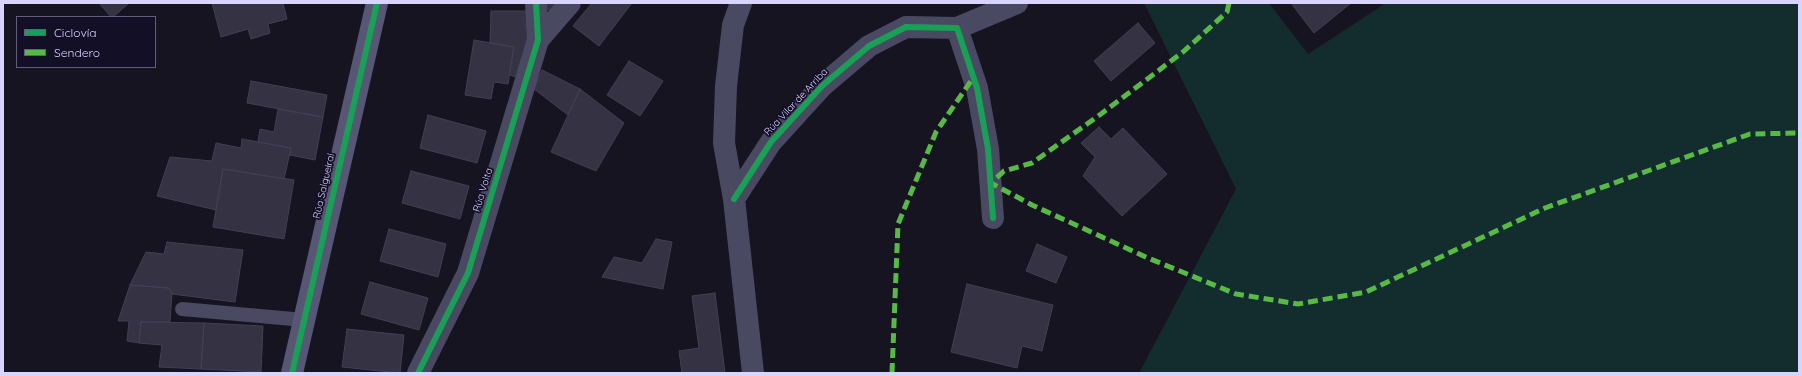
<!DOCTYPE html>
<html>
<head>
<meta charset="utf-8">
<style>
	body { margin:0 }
	#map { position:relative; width:1802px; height:376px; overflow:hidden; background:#161421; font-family:Quicksand,sans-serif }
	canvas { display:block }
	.frame { position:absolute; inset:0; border:4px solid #d9d4ff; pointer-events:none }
	.legend { position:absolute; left:16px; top:16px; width:140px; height:52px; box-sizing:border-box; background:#130f26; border:1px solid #625e7d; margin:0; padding:5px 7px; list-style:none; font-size:12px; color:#d9d4ff }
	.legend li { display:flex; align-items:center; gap:8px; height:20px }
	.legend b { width:20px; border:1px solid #625e7d }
</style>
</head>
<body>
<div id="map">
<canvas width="1802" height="376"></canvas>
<div class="frame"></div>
<ul class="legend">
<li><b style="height:5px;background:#1a9f57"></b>Ciclovía</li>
<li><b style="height:5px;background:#58b947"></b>Sendero</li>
</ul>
</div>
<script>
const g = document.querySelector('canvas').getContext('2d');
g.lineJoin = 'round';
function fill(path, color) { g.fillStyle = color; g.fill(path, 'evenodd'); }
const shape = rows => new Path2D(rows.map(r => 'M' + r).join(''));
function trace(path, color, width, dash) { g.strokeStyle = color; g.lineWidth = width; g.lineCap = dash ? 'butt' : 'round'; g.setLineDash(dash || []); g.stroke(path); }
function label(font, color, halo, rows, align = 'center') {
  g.font = font + ' Quicksand,sans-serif'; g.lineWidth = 3.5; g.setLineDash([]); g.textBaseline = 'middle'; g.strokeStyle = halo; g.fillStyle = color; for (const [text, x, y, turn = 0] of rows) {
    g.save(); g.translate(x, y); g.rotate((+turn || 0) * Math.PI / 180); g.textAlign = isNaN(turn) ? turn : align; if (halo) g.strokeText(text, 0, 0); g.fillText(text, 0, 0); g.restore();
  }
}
fill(shape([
	[1144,3,1269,3,1308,54,1386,3,1799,3,1799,373,1139,373,1236,189]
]), '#132c2d');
const building = shape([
	[99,3,129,3,113,17,111,17,99,3],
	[212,3,283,3,287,19,268,24,270,33,251,39,248,29,221,37,212,3],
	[542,3,562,3,555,12,542,7,542,3],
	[592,3,632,3,599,46,573,26,592,3],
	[1291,3,1351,3,1314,33,1291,3],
	[491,11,528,11,528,43,520,78,509,75,514,47,490,43,491,11],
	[1138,23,1155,43,1111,81,1094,61,1138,23],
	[474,40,514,47,508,84,494,82,491,99,465,95,474,40],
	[629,61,663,81,640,116,607,95,629,61],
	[542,70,580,89,568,115,534,89,542,70],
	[251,81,327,95,323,117,247,103,251,81],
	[580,89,624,123,596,171,551,152,580,89],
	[278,109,323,117,315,160,290,155,291,148,258,142,260,129,274,132,278,109],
	[428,115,486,131,477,163,420,148,428,115],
	[1099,127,1111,139,1123,128,1167,174,1122,216,1083,176,1095,157,1081,143,1099,127],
	[242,139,291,148,284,179,223,169,216,210,157,196,170,157,212,161,216,143,241,148,242,139],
	[223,169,294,180,284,239,213,227,223,169],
	[411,171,469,186,460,219,402,203,411,171],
	[389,229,446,244,438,277,380,261,389,229],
	[656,239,672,242,663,289,602,277,614,257,642,263,656,239],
	[167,242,243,250,235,302,172,294,169,288,130,285,146,252,164,254,167,242],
	[1037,244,1067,257,1056,283,1026,271,1037,244],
	[370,282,428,298,419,330,361,314,370,282],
	[967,284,1053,305,1042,351,1022,346,1017,368,951,352,967,284],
	[130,285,169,288,172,294,170,322,141,322,139,343,127,341,129,321,118,321,130,285],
	[715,293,725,373,682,373,679,351,699,348,692,296,715,293],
	[141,322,204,323,201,369,159,367,162,345,139,343,141,322],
	[204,323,263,326,261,372,201,369,204,323],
	[347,329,404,335,400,373,342,367,347,329]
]);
fill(building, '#343243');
trace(building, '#433f54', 1);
trace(shape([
	[182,309,304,320]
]), '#4a4962', 14);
trace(shape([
	[741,3,733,25,726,86,724,143,734,199,753,373],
	[957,28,1017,3],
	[538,40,570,3],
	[734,199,771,142,822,86,869,46,906,27,957,28,977,88,988,149,993,218],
	[418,373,468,273,538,40,536,3]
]), '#4a4962', 22);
trace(shape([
	[292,373,377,3]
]), '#575674', 22);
trace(shape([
	[1229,3,1227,12,1183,52,1101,114,1032,163,1004,171,991,183,1032,205,1148,258,1236,294,1298,304,1366,292,1545,208,1750,134,1799,133],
	[892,373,898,224,936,132,973,78]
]), '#58b947', 5, [10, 5]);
trace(shape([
	[734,199,771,142,822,86,869,46,906,27,957,28,977,88,988,149,993,218],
	[292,373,377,3],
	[418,373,468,273,538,40,536,3]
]), '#1a9f57', 6);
label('10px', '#d9d4ff', '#130f26', [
	["Rúa Vilar de Arriba",796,102,-47],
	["Rúa Salgueiral",324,186,-77],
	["Rúa Volta",483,190,-73]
]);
</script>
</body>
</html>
